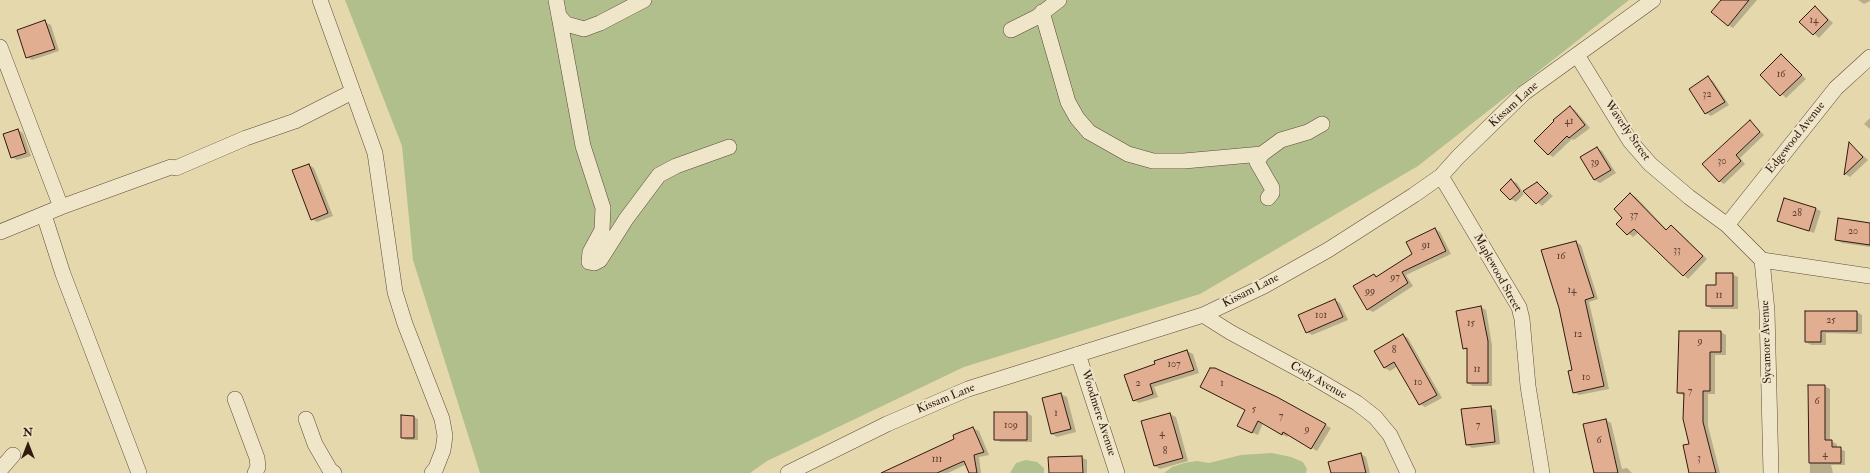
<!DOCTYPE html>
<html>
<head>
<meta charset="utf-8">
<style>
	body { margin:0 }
	#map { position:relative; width:1870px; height:473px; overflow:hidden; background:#e6d8ad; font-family:"IM FELL Double Pica",serif }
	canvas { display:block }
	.north { position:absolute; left:8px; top:425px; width:40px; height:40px; -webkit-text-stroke:3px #efe6ca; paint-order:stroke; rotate:0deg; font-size:11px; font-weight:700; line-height:16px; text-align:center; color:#321a11 }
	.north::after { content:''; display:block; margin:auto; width:14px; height:18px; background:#321a11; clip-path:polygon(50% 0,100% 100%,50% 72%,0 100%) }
</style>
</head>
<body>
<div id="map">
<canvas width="1870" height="473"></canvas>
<div class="north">N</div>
</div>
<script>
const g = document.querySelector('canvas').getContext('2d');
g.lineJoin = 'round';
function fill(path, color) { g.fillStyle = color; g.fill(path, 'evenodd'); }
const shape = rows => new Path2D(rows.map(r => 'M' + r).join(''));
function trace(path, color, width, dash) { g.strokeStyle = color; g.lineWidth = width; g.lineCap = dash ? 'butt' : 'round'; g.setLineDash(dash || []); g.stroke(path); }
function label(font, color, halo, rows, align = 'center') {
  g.font = font + ' "IM FELL Double Pica",serif'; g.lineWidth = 4; g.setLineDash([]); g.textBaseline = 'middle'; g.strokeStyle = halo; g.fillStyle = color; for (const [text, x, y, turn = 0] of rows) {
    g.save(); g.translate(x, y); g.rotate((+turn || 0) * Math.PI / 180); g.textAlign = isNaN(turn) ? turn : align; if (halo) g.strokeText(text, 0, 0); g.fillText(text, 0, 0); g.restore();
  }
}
fill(shape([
	[345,0,1629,0,1418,166,1200,294,964,367,767,461,750,473,480,473,413,260,402,146],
	[1272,453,1291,457,1303,462,1307,469,1306,473,1164,473,1172,467,1184,463,1197,461,1209,463,1241,455],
	[1026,460,1037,462,1044,468,1044,473,1010,473,1016,463]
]), '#b1bf8d');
fill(shape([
	[1722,0,1757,0,1733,28,1728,25],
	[1858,0,1870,0,1870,1,1864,4],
	[1815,7,1833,23,1819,38,1801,22],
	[45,22,51,25,59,51,32,60,27,57],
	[1781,55,1806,79,1786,98,1761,75],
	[1708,78,1713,81,1729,105,1711,116,1706,113],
	[1570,107,1575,110,1590,128,1574,140,1572,139,1553,157,1548,154],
	[1870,118,1870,129,1864,124],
	[1750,121,1764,135,1740,158,1745,164,1724,184,1719,181],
	[18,130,23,133,31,156,17,160,12,157],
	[1850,144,1868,160,1850,177,1845,174],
	[1597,148,1602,151,1616,173,1600,183,1594,180],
	[309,165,314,168,333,216,317,222,312,219],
	[1511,180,1517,183,1524,194,1516,202,1511,199],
	[1537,183,1553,196,1542,206,1524,191],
	[1631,194,1636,197,1667,230,1671,226,1676,229,1707,259,1688,279,1639,232,1633,237,1618,224,1624,218],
	[1816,209,1821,211,1814,233,1778,221],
	[1870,224,1870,247,1842,243,1836,240],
	[1435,229,1440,232,1451,254,1406,275,1413,286,1373,312,1367,309,1374,275,1378,277,1413,254],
	[1576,242,1581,245,1598,299,1589,302,1609,389,1579,395,1574,392,1573,371,1560,307],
	[1732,274,1738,277,1738,309,1712,309,1707,306,1717,286],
	[1335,300,1340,303,1348,320,1312,335,1307,332],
	[1481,307,1486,310,1492,345,1492,386,1473,386,1468,383,1468,351,1464,348],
	[1806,312,1857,312,1862,315,1862,334,1826,333,1826,345,1811,345,1806,342],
	[1721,332,1726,335,1726,355,1715,355,1715,394,1708,394,1708,426,1720,473,1690,473,1691,444,1685,396,1678,393],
	[1403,335,1408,338,1442,398,1425,407,1420,404,1398,366,1390,371,1385,368,1375,352],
	[1187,351,1193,354,1199,373,1154,387,1158,397,1139,403,1134,400,1156,364],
	[1809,386,1825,386,1830,389,1830,441,1837,444,1837,448,1845,451,1845,465,1831,465,1833,473,1810,473],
	[1061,394,1067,397,1076,432,1057,437,1052,434,1043,399],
	[1276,397,1331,428,1317,451,1289,434,1287,437,1263,423,1258,435,1244,429,1246,410],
	[1490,407,1496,410,1500,444,1472,448,1467,445],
	[1027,413,1032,416,1032,442,1001,442,995,439],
	[1170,414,1176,417,1188,461,1160,469,1155,466,1142,422],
	[402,416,414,417,418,419,418,440,406,440,402,438],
	[1606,420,1611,423,1622,469,1627,468,1632,473,1597,473],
	[973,428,979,431,989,455,979,457,981,473,970,473,967,464,948,473,885,473,956,440],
	[1361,454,1366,457,1370,473,1332,473],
	[1081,457,1087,460,1087,473,1050,473]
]), '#0003');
const building = shape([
	[1721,0,1749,0,1728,26,1711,12,1721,0],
	[1815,6,1828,20,1813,35,1799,22,1815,6],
	[45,20,55,49,26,58,17,30,45,20],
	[1781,54,1802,75,1780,96,1760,75,1781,54],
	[1708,76,1725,102,1705,114,1689,89,1708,76],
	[1570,106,1585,125,1569,138,1567,136,1548,155,1534,141,1554,121,1553,120,1570,106],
	[1750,120,1760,132,1736,155,1741,161,1719,182,1702,164,1750,120],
	[18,129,26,153,11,158,3,134,18,129],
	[1849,142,1863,157,1844,175,1849,142],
	[1597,147,1611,170,1594,180,1580,157,1597,147],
	[309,164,328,213,311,220,292,170,309,164],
	[1511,179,1520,191,1510,200,1500,190,1511,179],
	[1537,182,1548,193,1536,204,1523,191,1537,182],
	[1630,193,1666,230,1671,225,1703,256,1683,276,1634,229,1627,235,1616,224,1622,218,1614,209,1630,193],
	[1784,198,1816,208,1809,231,1777,221,1784,198],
	[1838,218,1870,223,1870,245,1835,240,1838,218],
	[1435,228,1446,251,1402,272,1408,283,1367,310,1353,286,1374,274,1376,277,1412,254,1406,242,1435,228],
	[1576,241,1594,297,1585,300,1604,386,1573,393,1568,371,1572,370,1559,308,1541,250,1576,241],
	[1716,273,1733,273,1733,306,1706,306,1706,285,1716,285,1716,273],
	[1335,299,1343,317,1306,333,1298,315,1335,299],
	[1481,306,1488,341,1488,383,1467,383,1467,348,1463,349,1456,311,1481,306],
	[1805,311,1857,311,1857,331,1821,331,1821,342,1805,342,1805,311],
	[1679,331,1721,331,1721,352,1710,352,1710,391,1703,391,1703,422,1716,473,1689,473,1683,445,1689,444,1683,419,1684,393,1677,393,1679,331],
	[1403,334,1437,395,1419,405,1394,362,1384,368,1374,351,1403,334],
	[1187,350,1194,370,1150,384,1153,394,1133,401,1124,375,1155,364,1154,361,1187,350],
	[1210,368,1215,368,1277,397,1326,424,1311,449,1283,432,1282,435,1258,421,1252,433,1237,426,1245,410,1200,387,1210,368],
	[1808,385,1825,385,1825,440,1832,440,1832,447,1841,447,1841,463,1809,463,1808,385],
	[1061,393,1071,429,1051,434,1042,398,1061,393],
	[1491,406,1495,442,1466,445,1461,409,1491,406],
	[994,412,1027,412,1027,440,994,440,994,412],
	[1170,413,1183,458,1154,466,1141,421,1170,413],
	[401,415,414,416,414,438,401,438,401,415],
	[1606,419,1618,473,1594,473,1583,424,1606,419],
	[973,427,984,452,974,455,977,473,969,473,964,461,937,473,881,473,954,439,953,435,973,427],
	[1361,453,1366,473,1331,473,1328,462,1361,453],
	[1082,456,1083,473,1049,473,1048,457,1082,456]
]);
fill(building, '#e1ae92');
trace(building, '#321a11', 1);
const minor = shape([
	[320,0,375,153,395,292,405,324,442,419,445,436,443,450,436,468,432,473],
	[556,0,559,16,566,24,584,29,600,23,644,0],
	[1042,12,1068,102,1077,118,1089,132,1128,154,1153,161,1184,161,1262,154,1257,162,1272,188,1272,193,1268,198],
	[559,16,583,146,603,208,602,230,590,252,589,262,594,263,600,260,626,219,659,175,676,166,729,147],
	[1011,30,1037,17,1059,0],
	[0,47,61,207],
	[1577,55,1630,141,1650,164,1689,197,1727,225,1762,260,1767,311,1771,473],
	[1262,154,1281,140,1308,132,1322,124],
	[1441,176,1519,307,1522,319,1528,386,1542,473],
	[44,215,63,274,139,473],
	[1727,225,1836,88,1870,57],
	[0,232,61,207,171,167,176,168,246,138,295,121,352,92],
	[1762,260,1870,276],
	[1203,315,1230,332,1313,377,1357,403,1375,417,1390,435,1408,473],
	[1078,354,1117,473],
	[235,399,257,458,258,467,255,473],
	[306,419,315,444,330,470,334,473],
	[0,470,13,455],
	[788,473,887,424,968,389,1203,315,1264,286,1328,250,1414,195,1441,176,1458,157,1524,93,1653,0]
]);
trace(minor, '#5f4a38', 16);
trace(minor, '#efe6ca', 15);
label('10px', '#5e3f31', null, [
	["14",1814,21],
	["16",1781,75],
	["32",1707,95],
	["41",1569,122],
	["30",1722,162],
	["39",1595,163],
	["28",1797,214],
	["37",1634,216],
	["20",1853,232],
	["91",1426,246],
	["33",1677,251],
	["16",1561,257],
	["97",1395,278],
	["14",1572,291],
	["99",1370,292],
	["11",1719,296],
	["101",1321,316],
	["25",1831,321],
	["15",1471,324],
	["12",1578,335],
	["9",1700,342],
	["8",1394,351],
	["107",1174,365],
	["11",1477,370],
	["10",1586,378],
	["10",1418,383],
	["2",1138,384],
	["1",1222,384],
	["7",1690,392],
	["6",1817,402],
	["5",1254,410],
	["1",1056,414],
	["7",1281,417],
	["109",1011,426],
	["7",1478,426],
	["9",1307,430],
	["4",1162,434],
	["6",1599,441],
	["8",1165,452],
	["4",1825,455],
	["3",1699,459],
	["111",937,460]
]);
label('12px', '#321a11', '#efe6ca', [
	["Kissam Lane",1514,105,-42],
	["Waverly Street",1627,131,55],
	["Edgewood Avenue",1796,138,-52],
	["Maplewood Street",1497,273,61],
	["Kissam Lane",1251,291,-27],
	["Sycamore Avenue",1767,342,-92],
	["Cody Avenue",1318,381,30],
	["Kissam Lane",946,399,-22],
	["Woodmere Avenue",1098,413,72]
]);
</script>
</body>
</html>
